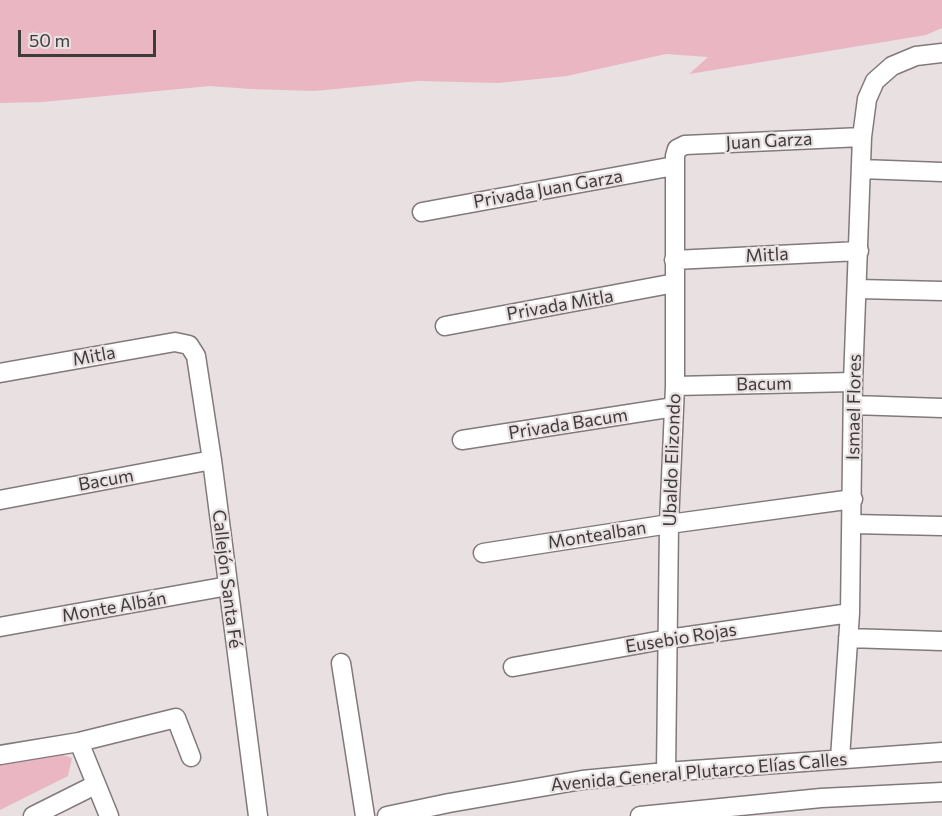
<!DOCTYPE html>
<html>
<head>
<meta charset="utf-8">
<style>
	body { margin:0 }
	#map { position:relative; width:942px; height:816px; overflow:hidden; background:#e9e0e2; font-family:Commissioner,sans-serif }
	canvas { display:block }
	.scale { position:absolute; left:18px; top:30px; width:138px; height:27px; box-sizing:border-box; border:3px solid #3e3b3b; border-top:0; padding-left:8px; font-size:18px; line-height:21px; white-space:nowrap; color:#3e3b3b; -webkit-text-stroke:4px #e9e0e2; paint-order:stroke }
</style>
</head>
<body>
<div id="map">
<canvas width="942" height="816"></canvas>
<div class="scale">50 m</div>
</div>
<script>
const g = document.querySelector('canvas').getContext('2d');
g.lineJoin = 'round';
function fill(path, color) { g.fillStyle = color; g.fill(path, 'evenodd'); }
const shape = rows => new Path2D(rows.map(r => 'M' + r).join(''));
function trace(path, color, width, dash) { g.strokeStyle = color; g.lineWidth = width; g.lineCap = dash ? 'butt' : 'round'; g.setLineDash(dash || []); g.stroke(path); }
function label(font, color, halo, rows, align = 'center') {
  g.font = font + ' Commissioner,sans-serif'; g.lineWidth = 4.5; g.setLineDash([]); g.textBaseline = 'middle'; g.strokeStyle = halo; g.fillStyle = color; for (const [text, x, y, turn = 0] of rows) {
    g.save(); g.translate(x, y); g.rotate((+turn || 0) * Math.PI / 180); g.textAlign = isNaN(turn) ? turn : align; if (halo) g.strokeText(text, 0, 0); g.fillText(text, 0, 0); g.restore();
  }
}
fill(shape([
	[0,0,942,0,942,28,926,35,689,74,708,57,666,54,567,76,498,83,418,81,315,91,250,89,210,86,43,102,0,103],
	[55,752,72,758,68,776,0,810,0,761]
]), '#e9b6c2');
const minor = shape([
	[861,169,942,172],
	[422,212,674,166],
	[674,260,859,251],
	[858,289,942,291],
	[445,326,675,283],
	[0,373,175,342,189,345,196,356,212,460,258,816],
	[675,386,853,382],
	[853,405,942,408],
	[462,440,674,407],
	[0,500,212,460],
	[853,524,942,526],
	[483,553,669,524,853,499],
	[0,627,228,586],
	[848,638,942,641],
	[341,663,365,816],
	[513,667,668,639,850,613],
	[79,742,109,816],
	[0,755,79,742,176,718,191,757],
	[840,758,850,613,853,382,862,137,867,99,875,81,892,66,916,56,942,53],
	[666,772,669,524,675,386,675,156,677,149,685,145,862,137],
	[33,816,95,785],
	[387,816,449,803,582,780,666,772,942,752],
	[640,816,821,798,942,792]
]);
trace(minor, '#81797b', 21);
trace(minor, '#fff', 18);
label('18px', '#3e3b3b', '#e9e0e2', [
	["Juan Garza",769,141,-3],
	["Privada Juan Garza",548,189,-10],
	["Mitla",767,255,-3],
	["Privada Mitla",560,305,-10],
	["Mitla",94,356,-10],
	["Bacum",764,384,-1],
	["Ismael Flores",854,407,-89],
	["Privada Bacum",568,424,-9],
	["Ubaldo Elizondo",672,460,-88],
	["Bacum",106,480,-10],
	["Montealban",597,535,-9],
	["Callejón Santa Fé",227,579,83],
	["Monte Albán",114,607,-10],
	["Eusebio Rojas",681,638,-9],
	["Avenida General Plutarco Elías Calles",699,772,-5]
]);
</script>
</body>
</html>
